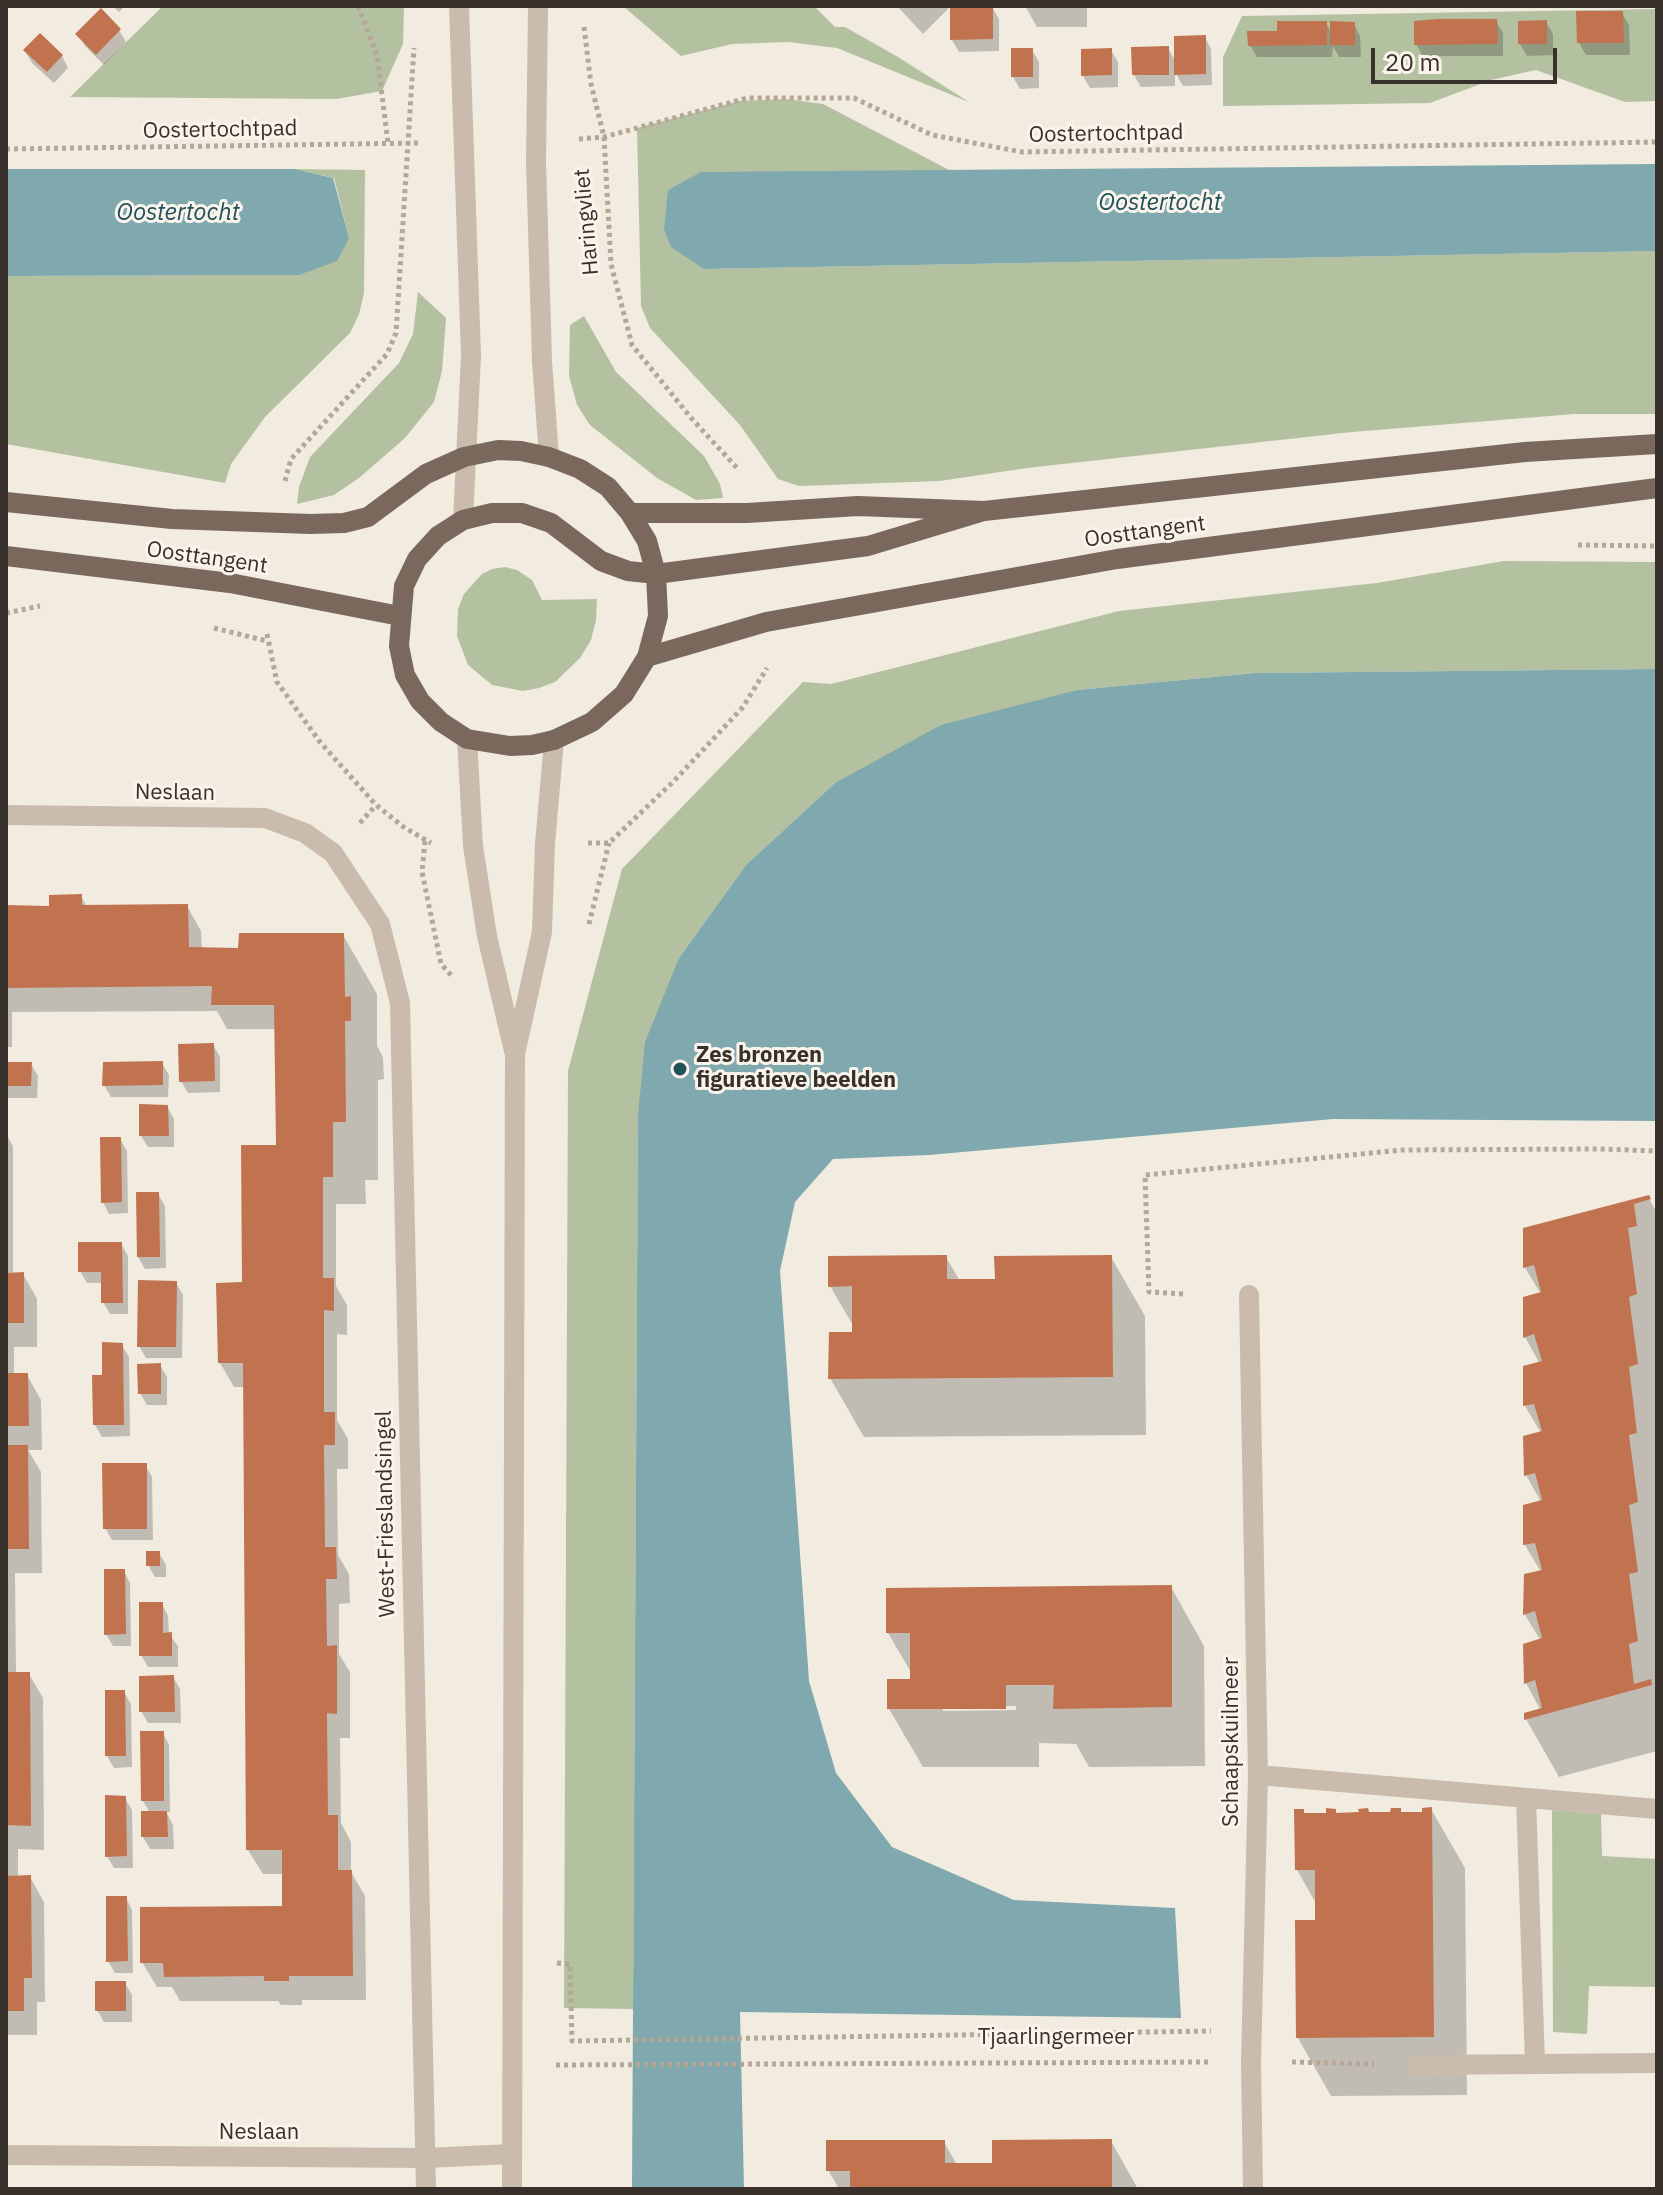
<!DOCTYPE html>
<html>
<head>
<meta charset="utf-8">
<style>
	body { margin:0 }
	#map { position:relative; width:1663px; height:2195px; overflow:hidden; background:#f2ebe0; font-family:"IBM Plex Sans",sans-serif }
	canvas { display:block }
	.frame { position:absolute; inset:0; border:8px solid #38302a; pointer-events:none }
	.scale { position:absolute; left:1371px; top:48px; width:186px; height:36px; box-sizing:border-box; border:4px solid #38302a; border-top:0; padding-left:10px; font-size:24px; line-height:28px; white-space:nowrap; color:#38302a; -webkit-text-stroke:6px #faf4ec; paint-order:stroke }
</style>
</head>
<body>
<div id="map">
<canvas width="1663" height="2195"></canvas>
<div class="frame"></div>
<div class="scale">20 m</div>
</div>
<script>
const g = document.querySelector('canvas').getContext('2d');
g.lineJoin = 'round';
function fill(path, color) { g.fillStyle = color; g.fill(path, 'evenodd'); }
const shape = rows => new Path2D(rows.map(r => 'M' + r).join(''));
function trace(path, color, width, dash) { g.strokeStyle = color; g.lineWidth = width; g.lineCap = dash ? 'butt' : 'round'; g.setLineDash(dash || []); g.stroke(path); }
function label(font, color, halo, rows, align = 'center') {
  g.font = font + ' "IBM Plex Sans",sans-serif'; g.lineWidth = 6; g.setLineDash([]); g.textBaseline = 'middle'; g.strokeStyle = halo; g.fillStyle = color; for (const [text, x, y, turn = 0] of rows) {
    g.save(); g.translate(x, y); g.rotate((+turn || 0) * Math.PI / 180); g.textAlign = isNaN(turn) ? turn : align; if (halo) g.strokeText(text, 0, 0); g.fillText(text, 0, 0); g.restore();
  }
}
fill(shape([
	[163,6,404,6,403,44,382,91,336,99,70,97],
	[623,6,814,6,835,27,845,27,898,57,969,102,837,48,788,42,732,44,681,56],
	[1657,9,1657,101,1625,102,1536,70,1491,80,1430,103,1223,106,1223,57,1242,16],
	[786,99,823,104,953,172,701,172,704,269,1657,251,1657,414,1574,414,1352,432,1027,468,940,481,799,486,778,479,740,425,650,328,641,306,637,128,739,101],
	[295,169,365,170,364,293,359,314,350,333,265,417,231,464,225,483,6,444,6,276,299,275,349,238,334,178],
	[418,292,446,318,442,371,434,402,405,438,359,478,334,495,297,504,299,487,310,457,399,363,413,334],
	[584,316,616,372,704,456,720,484,723,498,696,500,657,478,590,425,577,405,569,376,570,325],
	[1504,561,1657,562,1657,669,1255,673,1077,690,835,783,746,865,679,958,638,1115,633,2009,564,2008,568,1071,622,869,803,682,831,684,1119,611,1377,583],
	[505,567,517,570,532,580,542,600,597,599,596,620,591,640,580,658,555,682,539,688,523,691,492,685,468,665,457,636,458,609,464,594,482,574,492,569],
	[1552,1810,1601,1814,1602,1856,1657,1859,1657,1987,1589,1986,1587,2034,1553,2032]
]), '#b4c1a0');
fill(shape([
	[1657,164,1657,251,704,269,671,247,664,229,668,190,701,172],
	[6,169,295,169,333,178,349,238,337,261,299,275,6,276],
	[1657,669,1657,1121,1333,1119,929,1155,833,1159,795,1202,780,1271,809,1681,836,1773,892,1847,1014,1900,1175,1908,1181,2018,740,2012,744,2189,632,2189,638,1115,645,1042,679,958,746,865,835,783,941,725,1077,690,1255,673]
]), '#7fa9ae');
fill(shape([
	[113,6,125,6,119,12],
	[897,6,951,6,923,34],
	[1025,6,1087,6,1087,27,1037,27],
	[992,7,999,19,999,51,959,52,952,40],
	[1622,13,1629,25,1630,55,1586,55,1579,43],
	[1496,21,1503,33,1503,56,1423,56,1416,44],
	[1546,22,1553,34,1553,55,1527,56,1520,44],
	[1326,23,1332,34,1354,24,1360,36,1361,57,1339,57,1333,46,1332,57,1257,57,1250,45,1279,33],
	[119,30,126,42,104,65,85,46,78,34],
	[1205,37,1211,49,1212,85,1183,86,1175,72,1175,86,1141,87,1134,75,1168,48,1176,62],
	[1032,50,1039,62,1039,88,1020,89,1013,77],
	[1111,50,1118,62,1118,87,1090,88,1083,76],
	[25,51,62,56,68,68,54,83,32,63],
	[81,896,87,907,187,906,201,931,202,950,240,950,343,935,377,994,377,1046,383,1057,384,1079,378,1080,378,1180,365,1180,366,1204,336,1204,336,1286,347,1305,347,1335,337,1334,337,1420,348,1439,348,1469,337,1469,338,1555,349,1574,350,1603,339,1604,339,1654,350,1672,350,1738,340,1738,341,1823,351,1842,351,1872,365,1896,366,2000,302,2000,302,2005,281,2005,278,2001,180,2001,172,1987,157,1987,142,1962,284,1908,284,1874,263,1874,248,1850,245,1387,234,1387,220,1363,244,1284,278,1147,277,1029,227,1029,217,1011,12,1012,12,1047,6,1047,6,908,51,908],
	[213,1045,220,1057,220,1092,188,1093,181,1081],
	[162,1063,169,1075,168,1097,111,1097,104,1085],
	[6,1064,31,1064,38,1076,37,1098,6,1098],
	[167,1107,174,1119,174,1147,148,1147,141,1136],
	[6,1134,13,1146,13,1274,23,1274,37,1299,37,1347,14,1347,14,1375,27,1375,41,1400,42,1450,28,1450,41,1472,42,1573,15,1573,16,1674,29,1674,43,1698,44,1850,18,1849,18,1878,30,1877,44,1902,45,2002,37,2002,37,2035,6,2035],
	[120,1139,127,1151,128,1213,109,1214,103,1202],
	[158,1194,165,1206,166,1268,145,1269,138,1257],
	[1648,1197,1657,1213,1657,1751,1559,1777,1526,1719,1541,1711,1526,1683,1541,1641,1525,1615,1526,1576,1541,1572,1525,1545,1525,1507,1541,1502,1526,1475,1541,1433,1525,1406,1525,1368,1540,1364,1525,1337,1541,1294,1525,1268,1525,1230],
	[121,1244,128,1256,128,1314,110,1314,103,1302,103,1283,87,1283,80,1271],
	[946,1257,960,1281,997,1281,1111,1257,1145,1316,1146,1435,864,1437,830,1378,854,1334,854,1327,830,1286],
	[176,1283,183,1295,182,1358,146,1358,139,1346],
	[122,1345,129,1357,130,1436,102,1437,95,1425,104,1377],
	[160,1365,167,1377,167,1405,147,1405,140,1393],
	[145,1465,152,1477,153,1540,112,1540,105,1528],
	[159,1553,166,1565,166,1577,155,1577,148,1565],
	[124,1571,130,1583,131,1646,113,1646,106,1634],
	[1171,1587,1204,1646,1205,1766,1089,1767,1076,1744,1039,1743,1039,1767,923,1767,889,1709,912,1681,912,1674,888,1633],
	[1016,1706,1016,1710,943,1711,943,1707],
	[162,1604,168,1616,169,1634,178,1646,178,1667,148,1667,141,1655],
	[173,1677,180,1689,181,1723,148,1723,141,1711],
	[124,1692,131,1704,132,1767,114,1768,107,1756],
	[163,1733,169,1745,170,1812,166,1812,173,1825,174,1849,150,1849,143,1837,150,1813,143,1801],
	[125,1798,132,1810,133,1868,114,1868,107,1856],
	[1431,1809,1465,1868,1467,2095,1331,2096,1298,2038,1317,1922,1317,1905,1297,1870,1303,1811,1305,1815,1329,1815,1335,1811,1337,1815,1392,1814,1400,1810,1402,1814,1424,1814],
	[126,1898,132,1910,133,1973,115,1973,108,1961],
	[125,1983,132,1995,132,2022,104,2022,97,2010],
	[1111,2141,1138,2189,839,2189,828,2170,944,2142,957,2165,994,2165]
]), '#0003');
fill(shape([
	[950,6,993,6,993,39,950,40],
	[101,8,121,29,96,55,75,34],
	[1576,11,1623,11,1624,43,1577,43],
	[1437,19,1497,19,1498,44,1414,45,1414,21],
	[1547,20,1547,44,1518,44,1518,21],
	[1277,21,1327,21,1327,45,1248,46,1247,31,1277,31],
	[1330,21,1355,22,1355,45,1330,45],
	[40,33,63,55,47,72,23,50],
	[1206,35,1206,74,1174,75,1174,36],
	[1169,46,1169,75,1132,75,1131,47],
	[1011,48,1033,48,1033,77,1011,77],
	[1112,48,1112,75,1081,76,1081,49],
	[82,894,82,905,188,904,189,947,238,948,239,933,344,933,345,997,351,996,351,1021,345,1021,346,1122,333,1122,333,1177,323,1177,323,1278,334,1278,334,1311,324,1310,324,1412,335,1412,335,1445,324,1445,325,1547,336,1547,337,1579,326,1579,327,1646,337,1645,337,1714,327,1713,328,1815,338,1815,338,1870,352,1870,353,1976,289,1976,289,1981,264,1981,264,1976,164,1977,163,1963,140,1963,140,1907,282,1906,282,1850,246,1850,243,1363,218,1363,216,1283,242,1282,241,1145,276,1145,274,1005,211,1005,212,986,6,988,6,905,49,906,49,895],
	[214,1043,215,1081,179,1082,178,1044],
	[163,1061,163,1085,102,1086,103,1062],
	[6,1062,32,1062,31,1086,6,1086],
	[139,1104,168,1105,169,1136,139,1136],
	[100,1137,121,1137,122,1202,101,1203],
	[136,1192,159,1192,160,1257,137,1257],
	[1649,1195,1651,1199,1634,1204,1637,1226,1628,1228,1637,1294,1629,1297,1638,1364,1629,1367,1637,1433,1629,1435,1638,1502,1629,1505,1638,1572,1629,1574,1638,1641,1629,1644,1634,1684,1651,1679,1652,1685,1524,1720,1524,1713,1542,1708,1535,1680,1524,1684,1523,1644,1542,1638,1535,1611,1523,1615,1524,1574,1542,1570,1535,1543,1523,1545,1523,1505,1542,1500,1535,1473,1524,1476,1523,1436,1542,1431,1534,1404,1523,1406,1523,1366,1542,1361,1534,1334,1523,1338,1523,1297,1541,1292,1534,1265,1523,1268,1523,1228],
	[78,1242,122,1242,123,1303,101,1303,101,1272,78,1272],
	[947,1255,947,1279,995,1279,994,1256,1112,1255,1113,1377,828,1379,829,1332,852,1332,852,1286,828,1287,828,1256],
	[24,1272,24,1323,6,1323,6,1273],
	[138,1280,177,1281,176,1347,137,1347],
	[102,1342,123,1343,124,1425,93,1425,92,1375,102,1375],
	[161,1363,161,1394,138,1394,137,1364],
	[6,1373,28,1373,29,1426,6,1426],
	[6,1445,28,1445,29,1549,6,1549],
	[102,1463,147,1463,147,1529,103,1529],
	[146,1551,160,1551,160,1566,146,1566],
	[104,1569,125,1569,126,1634,104,1635],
	[1172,1585,1172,1707,1053,1709,1054,1685,1006,1685,1006,1709,887,1709,887,1679,910,1679,910,1633,886,1633,886,1588],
	[139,1602,163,1602,163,1633,172,1632,172,1656,139,1656],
	[6,1672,30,1672,31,1826,6,1825],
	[174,1675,175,1712,139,1712,139,1676],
	[105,1690,125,1690,126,1756,105,1756],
	[140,1731,164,1731,164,1801,141,1801],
	[105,1795,126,1796,127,1856,105,1857],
	[1432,1807,1434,2037,1296,2038,1295,1920,1315,1920,1315,1870,1295,1870,1294,1809,1304,1809,1304,1813,1326,1813,1326,1808,1336,1809,1336,1813,1359,1812,1358,1809,1368,1808,1369,1812,1390,1812,1391,1808,1401,1808,1401,1812,1422,1812,1422,1808],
	[141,1811,167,1811,168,1837,141,1837],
	[31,1875,32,1978,24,1978,24,2011,6,2011,6,1876],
	[106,1896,127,1896,128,1961,106,1962],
	[95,1981,126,1981,126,2011,95,2011],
	[1112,2139,1112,2189,850,2189,850,2171,826,2171,826,2140,945,2140,945,2163,992,2163,992,2140]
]), '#c1724e');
trace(shape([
	[358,6,377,55,388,143],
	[584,27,591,84,604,137,611,264,632,345,692,419,738,469],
	[579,139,604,137,747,98,854,98,932,135,1022,152,1657,142],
	[6,149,421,143],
	[285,481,291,459,387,354,396,333,414,48],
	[1578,545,1657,546],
	[6,613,40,606],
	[214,628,267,641],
	[267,634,277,682,320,742,376,805,405,828,431,843],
	[360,823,376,805],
	[425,841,422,872,441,964,451,975],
	[588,843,609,843,673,782,743,707,767,668],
	[589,924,609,843],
	[1183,1294,1149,1292,1145,1175,1402,1150,1600,1149,1657,1151],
	[557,1963,570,1964,572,2041,1211,2031],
	[1292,2062,1374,2064],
	[556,2065,1210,2062]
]), '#b6a696', 5, [4, 4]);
trace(shape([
	[459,6,471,356,463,520],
	[538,6,536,162,542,361,549,457],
	[467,739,473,846,487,936,514,1051],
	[6,815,265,818,305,833,333,853,380,924,400,1003,426,2189],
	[1249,1295,1258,1775,1251,2062,1253,2189],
	[1258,1775,1657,1809],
	[1526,1798,1535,2064],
	[1416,2065,1657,2063],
	[6,2155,427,2158,511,2154],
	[512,2189,515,1054,542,932,545,844,554,740]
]), '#cabcac', 20);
trace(shape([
	[6,502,172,519,310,524,344,523,368,517,426,474,464,457,498,450,521,451,549,457,580,469,608,487,630,513,647,541,656,574,658,616,647,657,624,694,592,722,554,740,532,745,510,746,467,739,441,722,420,701,405,675,399,646,404,586,417,559,438,536,463,520,492,513,522,513,551,523,601,561,628,571,656,574,868,546,984,511],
	[630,513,747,513,858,506,984,511,1525,452,1657,444],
	[6,556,230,583,400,616],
	[647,657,766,622,1117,559,1657,488]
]), '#7a685c', 20);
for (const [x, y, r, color] of [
	[680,1069,8,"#215159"]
]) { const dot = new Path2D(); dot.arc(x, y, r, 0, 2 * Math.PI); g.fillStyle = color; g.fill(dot); trace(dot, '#faf4ec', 3); }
label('22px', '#38302a', '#faf4ec', [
	["Oostertochtpad",220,130,-1],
	["Oostertochtpad",1106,134,-1],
	["Haringvliet",587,222,-95],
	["Oosttangent",1145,532,-8],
	["Oosttangent",207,558,8],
	["Neslaan",175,793,1],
	["West-Frieslandsingel",386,1514,-91],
	["Schaapskuilmeer",1232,1742,-90],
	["Tjaarlingermeer",1056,2038],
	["Neslaan",259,2133]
]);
label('bold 22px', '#38302a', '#faf4ec', [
	["Zes bronzen",696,1056],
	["figuratieve beelden",696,1081]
], 'left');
label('italic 24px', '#215159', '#faf4ec', [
	["Oostertocht",1160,203],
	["Oostertocht",178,213]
]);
</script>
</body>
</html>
